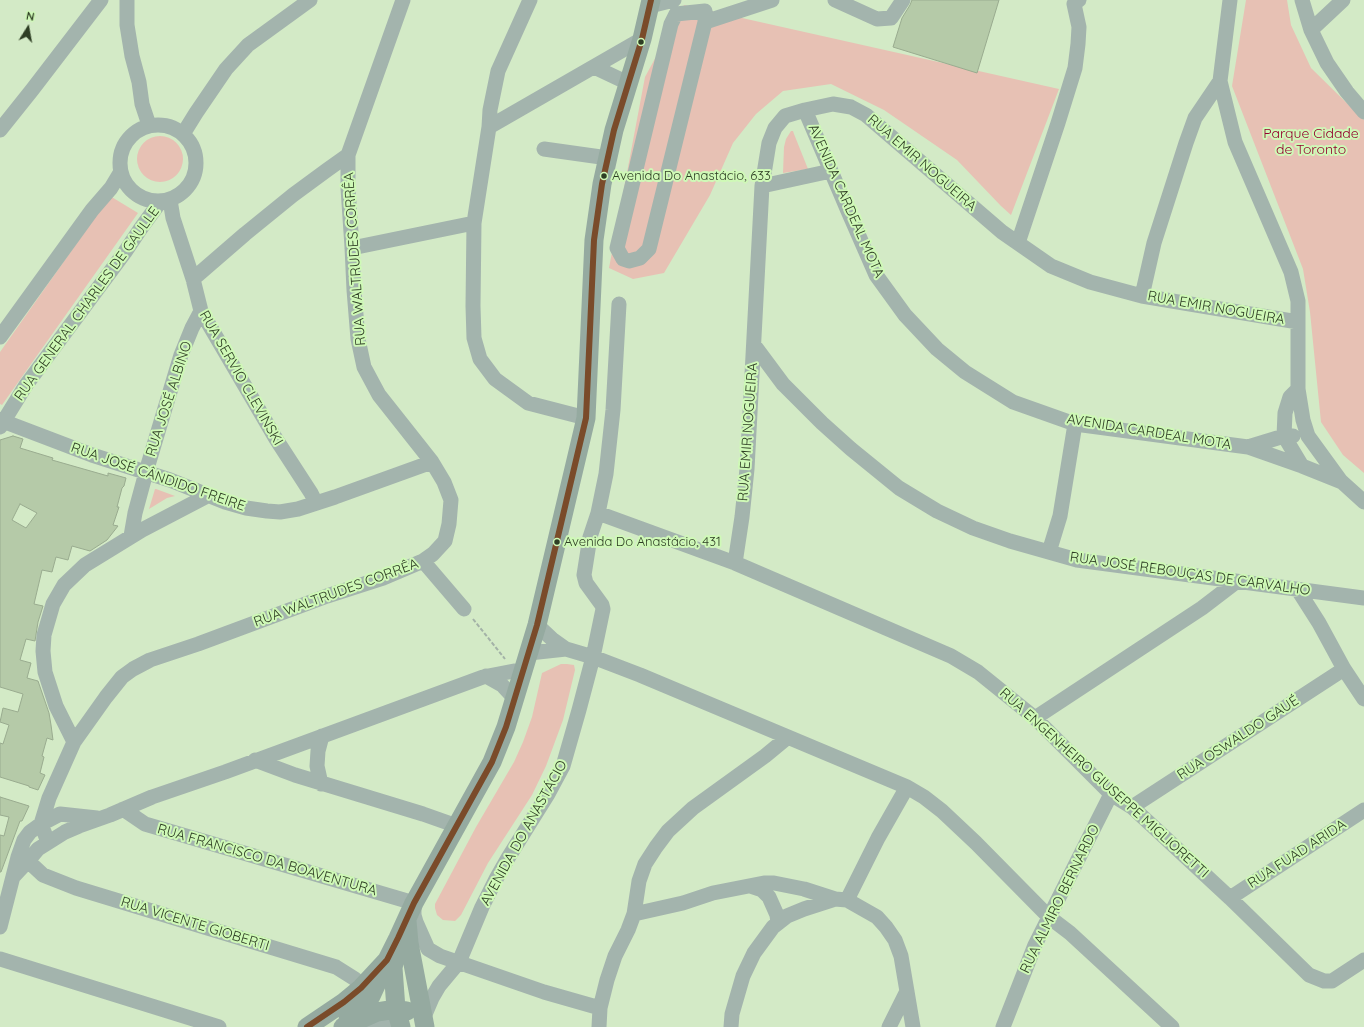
<!DOCTYPE html>
<meta charset="utf-8">
<style>
body{margin:0}
#map{position:relative;width:1364px;height:1027px;overflow:hidden;background:#d3eac6;font-family:Quicksand,sans-serif}
canvas{display:block}
.north{position:absolute;left:8px;top:8px;width:40px;height:40px;-webkit-text-stroke:3px #cff9b7;paint-order:stroke;rotate:11deg;font-size:11px;font-weight:700;line-height:16px;text-align:center;color:#2e3e24}
.north::after{content:'';display:block;margin:auto;width:14px;height:18px;background:#2e3e24;clip-path:polygon(50% 0,100% 100%,50% 72%,0 100%)}
</style>
<div id="map">
<canvas width="1364" height="1027"></canvas>
<div class="north">N</div>
</div>
<script>
const ctx = document.querySelector('canvas').getContext('2d');
ctx.lineJoin = 'round';
function fillPath(path, color) { ctx.fillStyle = color; ctx.fill(path, 'evenodd'); }
const shape = rows => new Path2D(rows.map(r => 'M' + r).join(''));
function strokePath(path, color, width, dash) { ctx.strokeStyle = color; ctx.lineWidth = width; ctx.lineCap = dash ? 'butt' : 'round'; ctx.setLineDash(dash || []); ctx.stroke(path); }
function drawText(font, color, halo, rows, align = 'center') {
  ctx.font = font + ' Quicksand,sans-serif'; ctx.lineWidth = 4; ctx.setLineDash([]); ctx.textBaseline = 'middle'; ctx.strokeStyle = halo; ctx.fillStyle = color; for (const [text, x, y, turn = 0] of rows) {
    ctx.save(); ctx.translate(x, y); ctx.rotate((+turn || 0) * Math.PI / 180); ctx.textAlign = isNaN(turn) ? turn : align; if (halo) ctx.strokeText(text, 0, 0); ctx.fillText(text, 0, 0); ctx.restore();
  }
}
const green = shape([
 [1246,0,1287,0,1291,25,1311,68,1364,120,1364,473,1343,455,1321,422,1310,312,1303,269,1232,86],
 [684,5,1059,89,1011,215,1001,206,957,160,884,110,831,84,783,91,756,114,733,143,710,195,664,273,633,279,609,268,645,77],
 [791,131,793,131,794,134,808,169,783,173,784,147,786,139],
 '137 159a23 23 0 1 1 46 0a23 23 0 1 1-46 0Z',
 [110,196,138,213,2,405,0,404,0,352],
 [155,489,156,489,175,496,167,498,149,509],
 [561,664,567,664,574,665,575,670,563,720,546,766,532,795,488,863,461,915,455,921,443,920,437,915,435,908,435,904,476,827,514,762,523,742,532,717,542,673]
]);
const building = shape([
 [912,0,999,0,977,73,893,47,902,18,910,5,912,0],
 [13,436,23,439,20,448,53,458,52,460,108,476,108,473,126,478,124,486,122,488,117,507,119,507,113,525,118,526,107,540,90,551,72,546,68,560,56,557,52,572,42,570,34,604,43,606,38,622,35,641,26,639,20,660,31,663,27,678,38,681,49,713,51,725,53,740,47,738,42,756,44,757,40,773,45,775,38,790,29,787,29,786,0,777,0,743,3,744,9,725,0,722,3,708,18,712,23,694,0,687,0,440,13,436],
 [20,504,37,513,26,528,12,520,20,504],
 [0,797,29,806,22,821,20,821,1,872,0,872,0,835,4,836,9,817,0,815,0,797]
]);
const path = shape([
 [473,619,505,659]
]);
const minor = shape([
 [127,0,127,25,132,56,139,82,142,104,149,125],
 [530,0,498,71,490,110,489,127,474,223,473,306,474,338,480,359,495,379,528,403,586,418],
 [835,0,877,19,891,18,903,0],
 [1230,0,1220,81,1235,142,1291,272,1298,301,1298,389,1303,420,1308,436,1340,480],
 [1302,0,1311,30,1327,63,1347,92,1364,112],
 [650,6,674,0],
 [705,11,705,22,649,249,640,258,629,261,623,259,617,248,671,24,676,14,705,11],
 [705,22,772,0],
 [1311,30,1343,0],
 [594,67,628,83],
 [805,110,848,211,876,275,905,315,937,349,965,372,1013,402,1075,424,1248,447,1302,466,1342,482,1364,502],
 '120 163a38 38 0 1 1 76 0a38 38 0 1 1-76 0Z',
 [489,127,642,39],
 [0,130,32,90,101,0],
 [183,134,196,113,226,69,248,45,310,0],
 [544,149,608,158],
 [762,186,831,171],
 [170,200,173,218,193,279,201,311,276,439,311,493,316,503],
 [1018,243,1058,123,1075,68,1078,44,1079,27,1074,4,1079,0],
 [352,248,474,223],
 [193,279,245,234,293,195,327,170,348,155,403,0],
 [1142,296,1154,243,1186,143,1195,118,1220,81],
 [0,337,92,210,111,188,120,173],
 [754,345,783,384,822,423,851,449,899,488,937,511,973,528,1010,541,1077,560,1364,598],
 [1298,389,1290,397,1285,413,1284,436,1302,466],
 [0,420,92,455,170,480,225,502,246,508,267,511,280,512,298,509,335,497,432,462],
 [0,427,26,385,125,252,141,228,160,202],
 [1248,447,1284,436,1293,436],
 [598,513,735,563,951,656,978,672,1035,718,1111,794,1132,807,1230,898,1309,975,1324,981,1332,981,1364,960],
 [131,536,135,513,148,465,181,355,192,328,201,311],
 [1049,552,1060,516,1075,424],
 [423,561,464,609],
 [735,563,742,517,747,469,762,186,769,143,775,128,785,116,805,110,833,104,851,107,866,115,1002,232,1051,266,1090,282,1142,296,1298,322],
 [1298,590,1319,623,1344,669,1364,699],
 [537,625,552,639,566,649,593,657,640,675,907,787,924,797,942,811,976,843,1049,917,1070,933,1172,1027],
 [529,653,566,649],
 [486,676,502,685,515,699],
 [1035,718,1202,608,1236,582],
 [74,742,56,706,45,672,43,651,44,635,53,604,64,585,85,565,142,530,207,496],
 [255,760,295,775,423,814,457,826],
 [321,784,317,766,318,751,322,736],
 [1132,807,1344,669],
 [123,809,145,824,414,903,414,915,416,922,428,949,440,956,544,992,600,1008],
 [48,842,41,824,49,798,74,742,106,697,122,677,133,669,150,660,198,644,327,596,383,578,423,561,433,554,445,541,449,524,451,500,444,482,432,462,379,395,364,367,358,339,354,290,352,247,348,188,348,155],
 [28,861,43,875,76,888,336,967,355,979,361,988],
 [14,876,28,861,38,849,65,832,79,826,110,815,152,797,225,772,483,677,514,671,523,673],
 [750,886,762,890,769,897,777,915,778,923],
 [1230,898,1364,810],
 [847,900,878,838,907,787],
 [634,914,683,903,713,893,764,883,774,883,804,889,835,899,847,900,877,917,886,927,895,940,901,956,913,1027],
 [0,927,18,857,24,840,30,832,41,824,60,814,97,818],
 [0,959,219,1027],
 [423,1019,432,998,439,986,459,962,482,907,496,879,508,858,548,794,563,766,579,710,593,657,603,609,602,605,586,583,584,575,590,537,598,513,606,474,613,410,619,304],
 [368,1027,380,1021,399,1021],
 [599,1027,600,1008,607,980,615,956,628,930,634,914,639,881,645,864,656,847,668,831,693,808,765,756,788,737],
 [731,1027,732,1014,743,976,754,953,773,927,787,916,804,909,835,899],
 [889,1027,907,991],
 [1003,1027,1035,945,1111,794]
]);
const major = shape([
 [407,921,409,943,425,1027],
 [397,948,393,968,396,1009,401,1027],
 [348,1020,371,996,382,972],
 [307,1027,344,1002,361,988,387,960,398,938,414,903,492,762,506,727,537,625,586,418,594,240,602,184,614,130,642,39,651,0],
 [343,1027,377,1012,396,1009,407,1011]
]);
const bus1 = shape([
 [307,1027,344,1002,361,988,387,960,398,938,414,903,492,762,506,727,537,625,586,418,594,240,602,184,614,130,642,39,651,0]
]);
const markers = [
 [641,42,3.5,"#2e3e24"],
 [604,176,3.5,"#2e3e24"],
 [557,542,3.5,"#2e3e24"]
];
const busNames = [
 ["Avenida Do Anastácio, 633",612,176],
 ["Avenida Do Anastácio, 431",564,542]
];
const parkNames = [
 ["Parque Cidade",1311,134],
 ["de Toronto",1311,150]
];
const streetNames = [
 ["RUA EMIR NOGUEIRA",922,163,41],
 ["AVENIDA CARDEAL MOTA",846,201,66],
 ["RUA WALTRUDES CORRÊA",355,259,-94],
 ["RUA GENERAL CHARLES DE GAULLE",87,304,-54],
 ["RUA EMIR NOGUEIRA",1216,308,10],
 ["RUA SERVIO CLEVINSKI",241,378,60],
 ["RUA JOSÉ ALBINO",169,399,-72],
 ["RUA EMIR NOGUEIRA",748,432,-86],
 ["AVENIDA CARDEAL MOTA",1149,432,9],
 ["RUA JOSÉ CÂNDIDO FREIRE",158,477,19],
 ["RUA JOSÉ REBOUÇAS DE CARVALHO",1190,574,8],
 ["RUA WALTRUDES CORRÊA",336,593,-20],
 ["RUA OSWALDO GAUÉ",1238,738,-33],
 ["RUA ENGENHEIRO GIUSEPPE MIGLIORETTI",1104,783,42],
 ["AVENIDA DO ANASTÁCIO",524,833,-61],
 ["RUA FUAD ARIDA",1297,854,-33],
 ["RUA FRANCISCO DA BOAVENTURA",267,860,16],
 ["RUA ALMIRO BERNARDO",1060,899,-64],
 ["RUA VICENTE GIOBERTI",195,924,17]
];
fillPath(green, '#e7c1b4');
fillPath(building, '#b5caa8');
strokePath(building, '#99ab8f', 1);
strokePath(path, '#a3b2a7', 2, [4, 2]);
strokePath(minor, '#a3b4ad', 15);
strokePath(major, '#95aaa0', 19);
strokePath(bus1, '#7a4b2a', 6);
for (const [x, y, r, color] of markers) { const dot = new Path2D(); dot.arc(x, y, r, 0, 2 * Math.PI); ctx.fillStyle = color; ctx.fill(dot); strokePath(dot, '#cff9b7', 1.5); }
drawText('13px', '#2e3e24', '#cff9b7', busNames, 'left');
drawText('14px', '#93002f', '#cff9b7', parkNames);
drawText('14px', '#2e3e24', '#cff9b7', streetNames);
</script>
